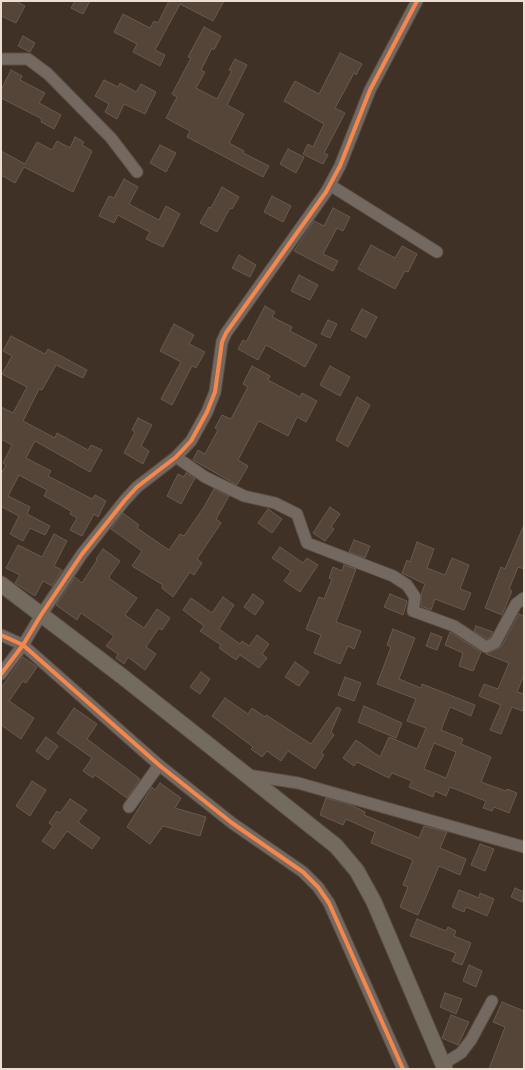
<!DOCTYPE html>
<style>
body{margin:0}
#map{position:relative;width:525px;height:1070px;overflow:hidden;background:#403126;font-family:"Roboto Condensed",sans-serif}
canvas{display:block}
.frame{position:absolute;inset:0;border:2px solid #eeddd1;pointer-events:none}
</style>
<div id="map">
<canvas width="525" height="1070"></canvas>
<div class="frame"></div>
</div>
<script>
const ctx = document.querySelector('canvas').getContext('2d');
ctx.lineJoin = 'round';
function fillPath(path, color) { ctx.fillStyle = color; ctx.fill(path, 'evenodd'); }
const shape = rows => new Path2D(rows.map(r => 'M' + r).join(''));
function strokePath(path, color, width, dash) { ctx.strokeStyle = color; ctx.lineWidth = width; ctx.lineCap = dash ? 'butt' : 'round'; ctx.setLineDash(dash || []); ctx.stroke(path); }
const building = shape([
 [3,1,16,1,25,6,16,23,1,16,1,5,3,1],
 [75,1,90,1,83,14,71,8,75,1],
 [169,1,224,1,213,21,180,4,155,50,165,55,160,66,133,52,137,44,114,32,123,14,150,28,154,21,158,23,169,1],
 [204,27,221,36,214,50,212,48,201,70,205,72,196,88,217,99,232,71,229,70,235,59,247,65,227,105,244,114,229,143,244,151,243,153,269,166,263,177,187,137,190,131,166,118,177,97,172,94,191,58,188,57,204,27],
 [23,36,35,43,30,52,18,46,23,36],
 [340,53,362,64,356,75,354,73,335,108,345,113,324,153,328,155,323,164,303,154,308,144,313,147,324,124,284,101,295,81,319,94,340,53],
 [11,70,22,76,20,80,45,93,39,103,61,115,54,129,41,122,42,119,1,98,1,90,11,70],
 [104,80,118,87,120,83,136,92,141,84,156,92,145,114,124,104,117,119,105,112,109,104,95,96,104,80],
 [75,137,84,142,82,145,92,151,73,192,24,167,15,183,1,175,1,151,25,164,37,142,52,150,57,141,70,148,75,137],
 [160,145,176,153,166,172,150,163,160,145],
 [288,149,304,157,296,173,280,164,288,149],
 [124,179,138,187,129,204,159,220,166,206,180,214,163,247,146,239,150,232,118,215,114,223,99,216,109,196,114,198,124,179],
 [222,187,239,197,232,209,230,208,217,232,200,223,209,207,211,208,222,187],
 [272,196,291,206,283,222,264,212,272,196],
 [333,208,350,217,343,231,337,228,323,254,338,261,333,271,294,251,314,221,324,226,333,208],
 [371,245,395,258,402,246,417,254,408,272,405,271,395,289,358,269,371,245],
 [239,255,256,265,250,277,232,268,239,255],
 [299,275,318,285,310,300,291,291,299,275],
 [265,306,275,312,272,317,292,327,290,331,317,345,305,367,266,345,258,360,238,349,243,340,246,342,265,306],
 [362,309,377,317,366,338,351,330,362,309],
 [328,320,337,324,330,338,321,334,328,320],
 [174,324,194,335,189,344,205,352,196,368,192,366,172,405,161,399,181,362,160,351,174,324],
 [11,336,45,354,48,349,87,370,83,378,56,365,42,390,39,389,23,421,55,438,57,433,88,450,91,445,102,450,90,472,35,441,26,458,51,471,48,476,92,499,95,495,106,501,98,517,94,514,82,536,70,530,77,518,70,514,71,511,44,496,47,490,19,475,8,496,30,507,27,514,50,526,45,535,30,528,23,541,10,534,19,516,2,507,1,509,1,474,6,465,3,463,12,445,1,439,1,407,13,413,27,387,2,374,12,356,3,351,11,336],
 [252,366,270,376,268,380,300,397,302,393,317,401,306,422,297,417,288,436,259,421,258,422,238,460,248,466,237,485,193,460,198,450,205,454,218,430,215,428,222,415,231,419,248,387,243,384,252,366],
 [330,366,350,377,340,396,320,385,330,366],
 [357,397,370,405,348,447,336,440,357,397],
 [138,418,152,425,141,446,149,451,143,464,124,453,135,432,132,430,138,418],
 [186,473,195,478,181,504,167,496,178,474,184,477,186,473],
 [214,489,229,496,216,519,221,523,197,559,202,563,194,575,190,572,173,597,162,588,163,585,132,566,142,551,111,529,123,513,139,525,137,528,169,550,180,534,184,536,204,507,214,489],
 [330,507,340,514,331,527,334,529,325,541,313,533,330,507],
 [268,509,282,519,272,533,258,523,268,509],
 [524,525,524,569,518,567,509,589,512,591,502,615,485,608,501,567,505,569,524,525],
 [54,534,67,541,54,566,62,570,52,586,43,581,35,596,15,583,20,575,6,568,18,545,42,557,54,534],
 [354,540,370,546,365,558,349,552,354,540],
 [417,542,434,549,427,568,445,575,452,558,469,565,460,589,471,593,464,610,435,599,431,610,421,606,421,594,425,584,402,573,407,560,410,562,417,542],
 [280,547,303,563,307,558,318,565,300,592,284,581,291,571,272,558,280,547],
 [103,549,120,561,109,577,110,579,137,598,125,615,144,628,157,609,170,618,162,630,159,628,146,647,156,654,145,670,128,657,124,664,116,658,118,654,106,646,114,636,81,613,77,620,56,605,75,577,82,583,97,560,96,559,103,549],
 [344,565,356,569,336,622,361,631,354,649,348,646,340,664,314,653,321,635,306,629,319,597,324,599,332,579,329,578,333,567,342,571,344,565],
 [253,594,264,602,255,615,244,607,253,594],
 [390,594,407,601,403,615,384,607,390,594],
 [223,597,234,605,219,629,240,644,242,641,249,646,257,635,269,644,262,654,267,658,259,668,240,655,236,660,219,648,221,645,200,631,204,626,183,610,191,598,212,613,223,597],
 [519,614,524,616,524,675,517,692,524,694,524,705,522,711,512,707,501,734,490,730,501,705,479,696,484,684,498,689,509,663,486,654,501,647,519,614],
 [476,626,493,632,490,638,487,639,474,631,476,626],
 [393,629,415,638,399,679,421,688,422,684,475,705,471,716,450,707,441,730,463,739,461,744,491,757,481,782,506,791,507,789,517,793,509,813,494,807,492,811,483,808,486,801,450,787,446,796,435,791,433,797,409,787,412,781,392,773,389,778,357,762,354,766,343,758,356,740,380,757,389,737,417,749,426,728,407,721,416,699,377,684,391,647,387,645,393,629],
 [434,743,456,752,446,778,424,769,434,743],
 [450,632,481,652,473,671,459,666,463,653,445,645,450,632],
 [431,633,442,637,437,650,426,646,431,633],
 [23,657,37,667,26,683,23,681,9,701,34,718,21,739,1,725,1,688,23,657],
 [295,662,309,672,299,686,285,677,295,662],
 [201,672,210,679,200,694,190,687,201,672],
 [345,677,361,683,354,701,338,695,345,677],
 [225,698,248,714,252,708,265,717,266,715,311,744,337,707,341,709,331,732,334,735,321,753,324,755,315,769,288,751,281,761,267,751,262,757,251,749,253,747,212,716,225,698],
 [364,706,402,723,396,738,358,722,364,706],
 [74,708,97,724,87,739,140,779,127,798,95,775,93,778,83,771,92,758,57,733,74,708],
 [46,737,58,746,48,760,36,751,46,737],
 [32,781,46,790,30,816,16,806,32,781],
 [160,783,181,798,175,808,206,817,200,836,163,826,150,844,127,827,152,787,155,790,160,783],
 [326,798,351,805,365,812,364,815,419,838,424,826,447,832,440,848,466,859,460,875,439,866,418,915,400,907,408,887,403,885,413,860,371,843,375,832,346,819,343,825,320,815,326,798],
 [70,799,87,810,78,822,100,838,92,849,67,831,54,849,42,841,53,826,49,823,57,811,60,813,70,799],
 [480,844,494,849,485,871,471,865,480,844],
 [515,888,524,892,522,902,511,897,515,888],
 [459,890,479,898,480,893,494,899,487,916,466,907,464,912,452,907,459,890],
 [417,919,446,931,448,927,456,931,454,936,471,943,462,965,452,961,456,953,410,936,417,919],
 [469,965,482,971,476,987,463,981,469,965],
 [445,993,462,999,456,1014,440,1007,445,993],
 [502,1002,524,1011,524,1069,489,1069,505,1027,493,1022,502,1002],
 [451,1015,469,1022,458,1045,442,1038,451,1015]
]);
const street = shape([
 [1,59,28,59,48,74,111,138,137,172],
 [330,185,437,252],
 [176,457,205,477,244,496,275,503,297,514,307,543,393,576,407,585,415,597,413,611,454,626,486,647,495,643,516,604,524,598],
 [1,635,23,645,41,615,82,554,125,500,137,487,176,457,191,441,207,412,215,392,222,342,226,333,326,192,340,166,370,90,417,1],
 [1,674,23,645,159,765,232,823,303,872,318,887,329,903,403,1069],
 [247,775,298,783,524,847],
 [129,807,159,765],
 [443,1064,461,1053,471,1040,492,1001]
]);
const secondary = shape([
 [1,584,123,677,336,846,357,871,374,902,445,1069]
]);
const cycleway = shape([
 [1,635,23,645,41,615,82,554,125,500,137,487,176,457,191,441,207,412,215,392,222,342,226,333,326,192,340,166,370,90,417,1],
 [1,674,23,645,159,765,232,823,303,872,318,887,329,903,403,1069]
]);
fillPath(building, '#544538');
strokePath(building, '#665a50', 1);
strokePath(street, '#5d5046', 13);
strokePath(secondary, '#5d5046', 17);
strokePath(street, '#746961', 11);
strokePath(secondary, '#746b5f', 15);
strokePath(cycleway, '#f5874c', 4);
</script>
